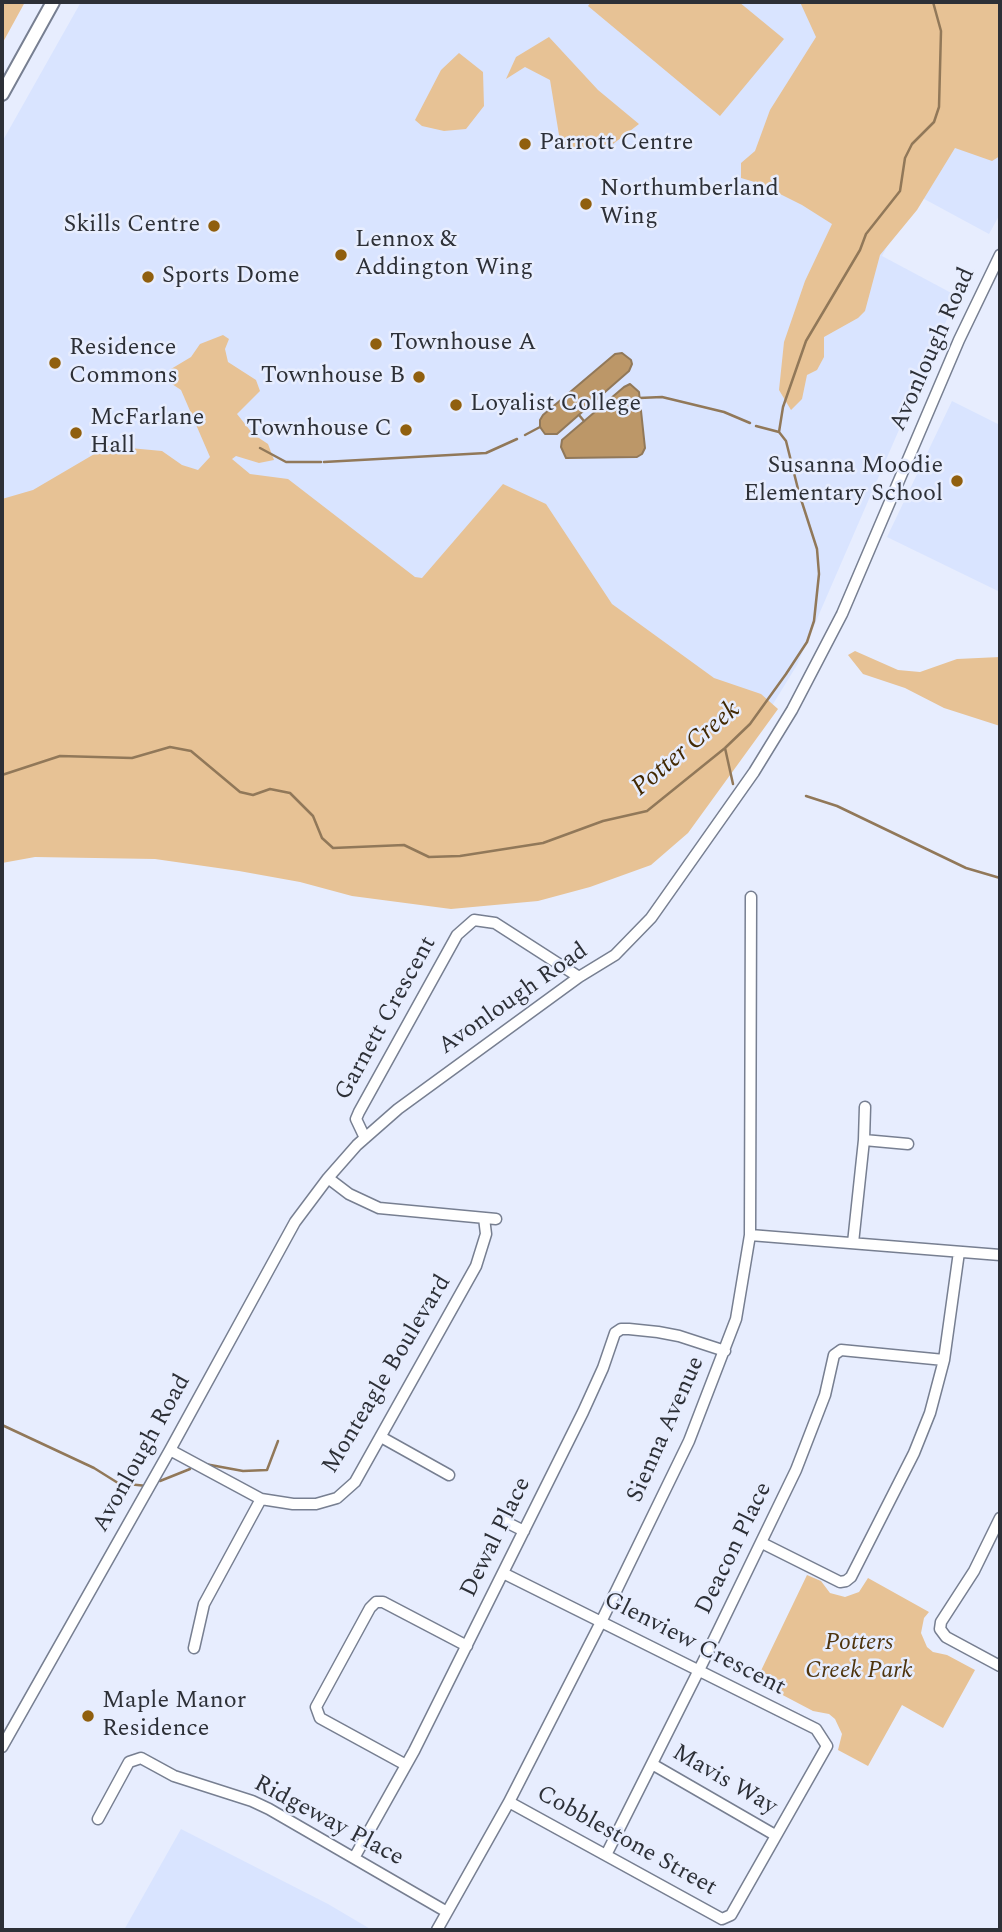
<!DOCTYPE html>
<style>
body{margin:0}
#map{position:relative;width:1002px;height:1932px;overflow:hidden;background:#e7edfe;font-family:Spectral,serif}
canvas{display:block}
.frame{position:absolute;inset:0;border:4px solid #2d3037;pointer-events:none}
</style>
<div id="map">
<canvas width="1002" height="1932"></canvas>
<div class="frame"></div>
</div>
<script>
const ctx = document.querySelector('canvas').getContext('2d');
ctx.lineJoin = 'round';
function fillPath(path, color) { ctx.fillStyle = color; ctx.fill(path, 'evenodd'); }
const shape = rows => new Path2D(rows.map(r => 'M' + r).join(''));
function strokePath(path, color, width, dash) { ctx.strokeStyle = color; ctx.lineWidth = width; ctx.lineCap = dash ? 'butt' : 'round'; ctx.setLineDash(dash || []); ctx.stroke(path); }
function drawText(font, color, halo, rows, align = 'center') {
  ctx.font = font + ' Spectral,serif'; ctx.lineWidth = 5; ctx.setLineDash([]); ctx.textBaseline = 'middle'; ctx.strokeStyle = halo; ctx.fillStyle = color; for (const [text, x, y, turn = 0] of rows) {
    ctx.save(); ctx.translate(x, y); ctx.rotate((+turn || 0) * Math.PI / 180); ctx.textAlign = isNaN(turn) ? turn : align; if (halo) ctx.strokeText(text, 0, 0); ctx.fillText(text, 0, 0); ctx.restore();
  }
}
const built = shape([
 [81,2,1000,2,1000,214,989,234,915,194,882,256,957,296,797,665,765,717,2,513,2,142],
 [952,401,1000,425,1000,592,887,537],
 [181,1829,328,1904,372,1930,124,1930]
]);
const green = shape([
 [2,2,25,2,2,44],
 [591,2,739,2,784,39,720,116,588,6],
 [800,2,996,2,1000,5,1000,156,992,161,955,148,917,210,880,255,865,311,858,318,824,337,824,357,817,370,807,375,802,399,791,410,779,390,784,342,805,281,832,224,802,205,758,183,741,178,741,163,755,151,770,110,816,37],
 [549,37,598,90,639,124,613,144,568,150,559,135,550,80,525,67,506,79,516,57],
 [459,53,483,72,484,106,466,129,444,131,422,126,415,120,441,70],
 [223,335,229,339,225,349,228,362,256,380,260,391,237,414,253,434,268,444,274,460,259,463,236,456,232,459,250,474,288,479,415,577,422,578,503,484,546,504,612,604,714,678,761,694,778,709,688,833,651,865,590,887,538,901,451,909,352,896,300,882,239,871,155,859,35,857,2,863,2,499,33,490,108,446,162,451,182,465,198,470,210,457,181,390,172,384,171,369,191,357,200,344],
 [855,651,898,670,920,672,957,659,1000,657,1000,726,944,708,905,688,863,674,848,655],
 [807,1575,821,1581,830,1593,845,1597,859,1592,868,1578,929,1612,924,1618,921,1633,927,1647,933,1652,947,1655,975,1670,943,1728,902,1705,868,1766,838,1750,842,1734,835,1719,829,1714,813,1711,756,1681]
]);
const water = shape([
 [622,353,631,360,632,364,629,371,557,434,545,434,540,427,540,420,543,415,615,354,622,353],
 [630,384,639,392,645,448,642,454,637,457,566,458,561,447,562,440,624,387,630,384]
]);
const stream = shape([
 [639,398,662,397,724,412,750,423],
 [579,415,584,421],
 [756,426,779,432],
 [525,435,540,427],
 [260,448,286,462,321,462],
 [324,462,486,453,517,439],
 [725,748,733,784],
 [2,775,60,756,132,758,170,747,191,751,240,792,253,795,270,789,290,793,313,816,322,838,333,848,404,845,429,857,460,856,543,843,603,821,647,811,725,748,750,724,786,674,807,642,814,621,819,574,817,549,799,493,786,441,779,432,783,407,806,341,860,250,866,234,900,191,905,158,912,144,934,122,939,107,941,31,933,2],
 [806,796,837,806,966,868,1000,878],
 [2,1425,94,1468,118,1483,147,1486],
 [205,1464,243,1471,267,1470,278,1441],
 [160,1481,190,1469]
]);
const minor = shape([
 [365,1138,356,1119,359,1112,457,935,474,920,495,923,579,977],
 [864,1140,908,1144],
 [328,1178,349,1194,379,1208,496,1219],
 [750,1235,1000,1255],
 [853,1243,864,1140,865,1107],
 [381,1437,449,1475],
 [170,1450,261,1499,293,1504,316,1504,337,1498,355,1482,476,1266,486,1234,484,1218],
 [1000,1518,974,1571,941,1622,940,1629,946,1637,1000,1666],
 [502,1520,524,1531],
 [762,1543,840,1582,846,1581,851,1577,914,1453,930,1413,944,1360,959,1252],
 [503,1573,816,1729,827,1746,731,1915,722,1919,509,1802],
 [194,1648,204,1604,261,1499],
 [2,1747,170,1450,295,1222,328,1178,357,1145,398,1109,579,977,615,955,651,918,754,772,792,710,842,614,959,340,1000,255],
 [652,1764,775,1835],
 [406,1765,320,1718,316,1707,370,1608,376,1602,383,1602,467,1646],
 [98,1819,129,1762,141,1758,174,1776,252,1801,269,1809,447,1912],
 [606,1855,703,1662,796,1470,825,1395,834,1355,841,1350,944,1360],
 [354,1858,414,1751,583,1412,603,1368,615,1333,621,1329,629,1329,658,1332,679,1336,725,1351],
 [437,1930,509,1802,601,1622,689,1441,736,1319,750,1235,751,897]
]);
const major = shape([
 [2,94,53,2]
]);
const markers = [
 [525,144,7,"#905f0e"],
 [586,204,7,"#905f0e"],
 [214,226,7,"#905f0e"],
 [341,255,7,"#905f0e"],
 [148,277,7,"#905f0e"],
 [376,344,7,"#905f0e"],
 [55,363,7,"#905f0e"],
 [419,377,7,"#905f0e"],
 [456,405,7,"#905f0e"],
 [406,430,7,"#905f0e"],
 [76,433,7,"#905f0e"],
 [957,481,7,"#905f0e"],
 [88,1716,7,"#905f0e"]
];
const poiNames = [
 ["Parrott Centre",539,144],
 ["Northumberland",600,190],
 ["Wing",600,218],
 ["Skills Centre",200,226,"right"],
 ["Lennox &",355,241],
 ["Addington Wing",355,269],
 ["Sports Dome",162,277],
 ["Townhouse A",390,344],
 ["Residence",69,349],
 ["Commons",69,377],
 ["Townhouse B",405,377,"right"],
 ["Loyalist College",470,405],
 ["McFarlane",90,419],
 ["Hall",90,447],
 ["Townhouse C",392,430,"right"],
 ["Susanna Moodie",943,467,"right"],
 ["Elementary School",943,495,"right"],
 ["Maple Manor",102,1702],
 ["Residence",102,1730]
];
const streetNames = [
 ["Avonlough Road",934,350,-66],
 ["Avonlough Road",514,1000,-35],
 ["Garnett Crescent",387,1019,-61],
 ["Monteagle Boulevard",388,1375,-59],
 ["Sienna Avenue",667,1430,-66],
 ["Avonlough Road",143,1454,-61],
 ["Dewal Place",497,1538,-64],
 ["Deacon Place",735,1549,-64],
 ["Glenview Crescent",694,1645,27],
 ["Mavis Way",724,1781,30],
 ["Ridgeway Place",328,1822,28],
 ["Cobblestone Street",626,1842,29]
];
const parkNames = [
 ["Potters",859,1644],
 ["Creek Park",859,1672]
];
const waterNames = [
 ["Potter Creek",687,750,-40]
];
fillPath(built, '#d9e4ff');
fillPath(green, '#e7c295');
fillPath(water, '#bc9768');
strokePath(water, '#917859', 2);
strokePath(stream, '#917859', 2.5);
strokePath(minor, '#777f91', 13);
strokePath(major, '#777f91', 16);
strokePath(minor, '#fff', 10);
strokePath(major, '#fff', 12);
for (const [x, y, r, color] of markers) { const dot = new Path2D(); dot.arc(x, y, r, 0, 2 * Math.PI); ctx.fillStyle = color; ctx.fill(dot); strokePath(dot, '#e7edfe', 2.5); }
drawText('24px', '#2d3037', '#e7edfe', poiNames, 'left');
drawText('24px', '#2d3037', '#e7edfe', streetNames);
drawText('italic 24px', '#4e340e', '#e7edfe', parkNames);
drawText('italic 26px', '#432902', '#e7edfe', waterNames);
</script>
